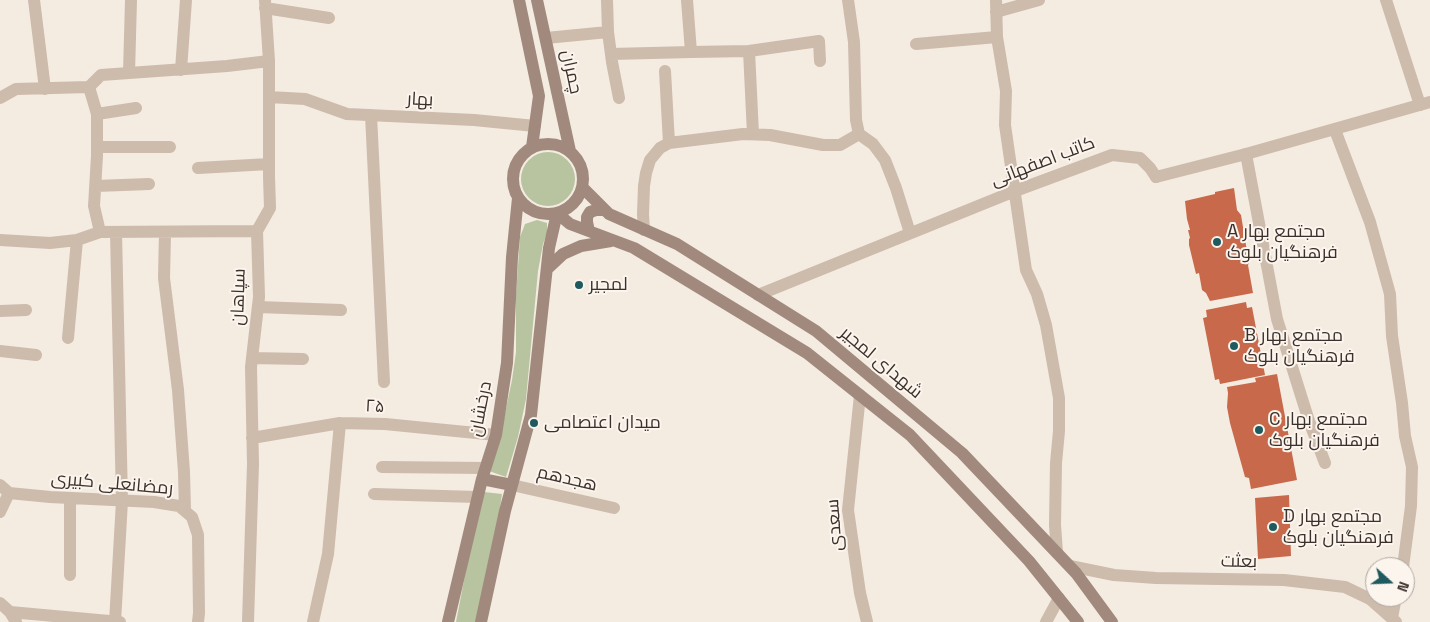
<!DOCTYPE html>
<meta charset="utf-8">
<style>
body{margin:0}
#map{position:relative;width:1430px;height:622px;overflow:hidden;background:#f4ebe1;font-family:"Space Grotesk",sans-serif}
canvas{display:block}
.north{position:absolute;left:1365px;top:557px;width:50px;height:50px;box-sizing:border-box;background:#fbf5ee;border:1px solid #aea6a0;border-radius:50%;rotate:110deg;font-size:14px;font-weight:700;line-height:20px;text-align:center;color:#3b302b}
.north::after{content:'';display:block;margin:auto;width:18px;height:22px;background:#1f5a5e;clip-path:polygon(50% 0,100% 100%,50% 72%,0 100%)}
</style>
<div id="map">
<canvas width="1430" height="622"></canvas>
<div class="north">N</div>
</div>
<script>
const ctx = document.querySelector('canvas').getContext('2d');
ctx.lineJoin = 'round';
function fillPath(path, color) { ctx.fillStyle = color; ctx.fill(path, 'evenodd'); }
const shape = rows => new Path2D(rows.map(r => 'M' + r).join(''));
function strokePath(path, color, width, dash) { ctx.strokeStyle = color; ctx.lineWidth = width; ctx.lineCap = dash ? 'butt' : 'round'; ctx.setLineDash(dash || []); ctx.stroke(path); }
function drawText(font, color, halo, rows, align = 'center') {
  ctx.font = font + ' "Space Grotesk",Cairo,sans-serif'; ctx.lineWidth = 4; ctx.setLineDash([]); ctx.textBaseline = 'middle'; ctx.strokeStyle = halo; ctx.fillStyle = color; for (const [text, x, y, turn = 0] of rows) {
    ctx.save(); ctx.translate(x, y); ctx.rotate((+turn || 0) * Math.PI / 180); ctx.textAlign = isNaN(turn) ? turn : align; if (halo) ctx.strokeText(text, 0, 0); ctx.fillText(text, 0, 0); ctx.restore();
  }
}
const green = shape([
 '521 179a27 27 0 1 1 54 0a27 27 0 1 1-54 0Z',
 [537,220,547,223,547,233,543,244,538,271,526,399,518,437,506,477,489,471,504,418,512,380,516,352,516,295,520,237,525,224],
 [484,492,502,494,499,515,476,622,456,622,471,544]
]);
const building = shape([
 [1234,188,1237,210,1241,215,1249,263,1248,265,1253,293,1210,301,1206,293,1202,290,1199,273,1196,274,1189,245,1189,239,1190,238,1188,230,1190,230,1187,219,1185,201,1215,194,1215,192],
 [1246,302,1247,308,1252,307,1265,375,1220,384,1219,379,1215,380,1203,318,1207,317,1206,310],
 [1277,374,1297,480,1251,489,1249,478,1245,477,1230,423,1227,407,1228,393,1227,387,1256,382,1255,378],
 [1289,495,1291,556,1258,559,1255,498]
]);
const minor = shape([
 [34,0,45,89],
 [607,0,608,32,612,62,619,98],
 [687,0,691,52,749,51,819,41,820,61],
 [996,0,997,37,1006,91,1005,125,1026,270,1037,294,1046,325,1059,398,1059,431,1056,463,1055,525,1057,553],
 [1386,0,1420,105],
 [265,8,329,18],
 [996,12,1039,0],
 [546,38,608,32],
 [916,44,997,37],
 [749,51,753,134],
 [611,54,691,52],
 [181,70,186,0],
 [665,71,669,143],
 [129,73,131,0],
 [89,87,101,75,227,66,269,61],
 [89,87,97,114,97,156,94,206,100,232],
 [269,97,305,99,347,114,474,120,535,126],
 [0,98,16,89,89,87],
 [97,114,136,108],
 [371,115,384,382],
 [1335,130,1370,222,1390,294,1392,336,1402,403,1405,436,1412,467,1411,506,1403,567],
 [859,134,873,144,885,160,896,188,910,233],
 [97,147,170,147],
 [1246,154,1277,319,1309,421,1325,463],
 [198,168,269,164],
 [96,186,149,184],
 [644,230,643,214,644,186,646,173,650,160,660,148,669,143,743,134,770,135,823,145,840,145,859,134,856,120,854,42,848,0],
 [165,233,164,278,178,390,184,472,185,511],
 [0,240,50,243,77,240,100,232,257,231],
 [758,295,1015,191,1112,155,1140,158,1150,168,1156,177],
 [258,307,341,310],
 [0,311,26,310],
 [68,338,77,240],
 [0,351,36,355],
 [252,358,303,359],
 [860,395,848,510,860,593,867,622],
 [252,438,340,423,385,424,496,435],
 [382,467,485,468],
 [0,485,9,493,0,512],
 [512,485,614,508],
 [9,493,50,497,154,502,179,506,192,517,198,535,199,613,198,622],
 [374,494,477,497],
 [1070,566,1114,575,1156,578,1284,580,1345,587,1370,599,1396,622],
 [70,575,70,498],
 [0,603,10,612,16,622],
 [10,612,120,622],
 [1392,618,1396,597],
 [115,622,122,501,116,232],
 [248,622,253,464,251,367,259,297,257,231,270,208,269,177,269,61,265,0],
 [313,622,328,554,340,423],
 [1046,622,1059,598]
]);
const tertiary = shape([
 [1156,177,1246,154,1430,102]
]);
const secondary = shape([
 [519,0,539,96,532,147],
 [537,0,570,151],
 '513 179a35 35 0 1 1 70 0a35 35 0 1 1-70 0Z',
 [582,187,609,214,677,244,816,331,962,453,1076,573,1112,622],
 [557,213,570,224,634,248,807,353,910,435,1029,561,1078,622],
 [589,231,587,222,587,217,590,212,596,210,605,210],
 [547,269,563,254,581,246,611,241],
 [482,479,512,485],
 [448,622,482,479,496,435,507,363,512,257,518,198],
 [481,622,505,511,531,415,549,248,557,213]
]);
const markers = [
 [1217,242,5,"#1f5a5e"],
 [579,285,5,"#1f5a5e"],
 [1234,346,5,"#1f5a5e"],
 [534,423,5,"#1f5a5e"],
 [1259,430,5,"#1f5a5e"],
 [1273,527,5,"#1f5a5e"]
];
const streetNames = [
 ["چمران",571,72,78],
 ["بهار",420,100,3],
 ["کاتب اصفهانی",1043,162,-21],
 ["سپاهان",239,297,-88],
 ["شهدای لمجیر",881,363,40],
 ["۲۵",375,407,3],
 ["درخشان",481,409,-79],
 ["هجدهم",567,479,13],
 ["رمضانعلی کبیری",112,484,5],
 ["سعدی",835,525,-94],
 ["بعثت",1239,562,1]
];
const poiNames = [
 ["A مجتمع بهار",1227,232],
 ["فرهنگیان بلوک",1227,253],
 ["لمجیر",589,285],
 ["B مجتمع بهار",1244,336],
 ["فرهنگیان بلوک",1244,357],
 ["C مجتمع بهار",1269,420],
 ["فرهنگیان بلوک",1269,441],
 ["میدان اعتصامی",544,423],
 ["D مجتمع بهار",1283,517],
 ["فرهنگیان بلوک",1283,538]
];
fillPath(green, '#b8c4a0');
fillPath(building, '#c8694b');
strokePath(minor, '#cdbbac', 12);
strokePath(tertiary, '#cdbbac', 12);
strokePath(secondary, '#a18a7d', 12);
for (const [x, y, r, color] of markers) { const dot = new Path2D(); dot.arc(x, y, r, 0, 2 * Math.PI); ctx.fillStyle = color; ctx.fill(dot); strokePath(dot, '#fbf5ee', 2); }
drawText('18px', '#3b302b', '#fbf5ee', streetNames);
drawText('18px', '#3b302b', '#fbf5ee', poiNames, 'left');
</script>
